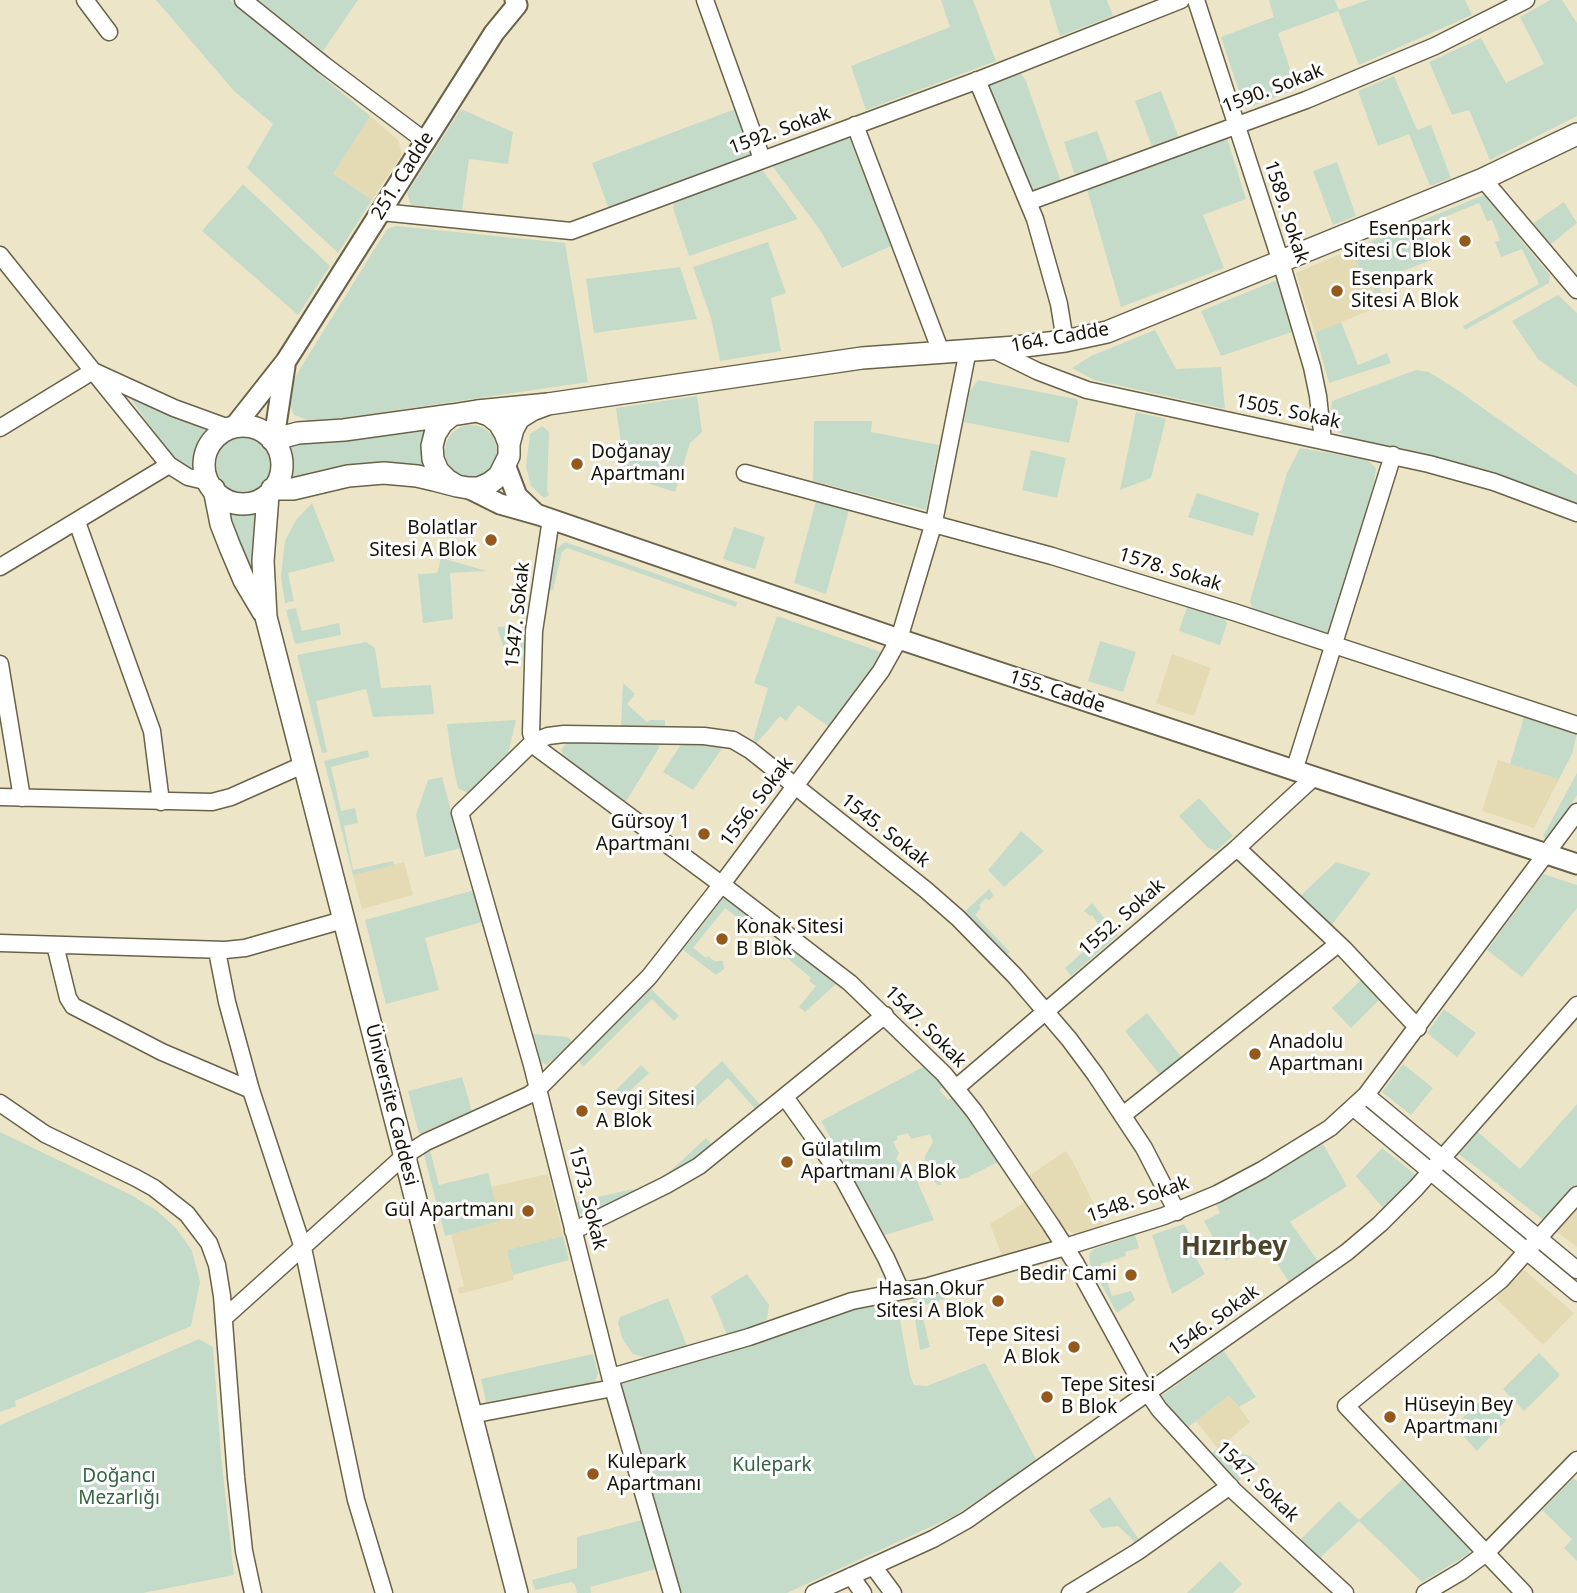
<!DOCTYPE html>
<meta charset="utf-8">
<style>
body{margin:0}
canvas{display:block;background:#ede5c7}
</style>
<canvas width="1577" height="1593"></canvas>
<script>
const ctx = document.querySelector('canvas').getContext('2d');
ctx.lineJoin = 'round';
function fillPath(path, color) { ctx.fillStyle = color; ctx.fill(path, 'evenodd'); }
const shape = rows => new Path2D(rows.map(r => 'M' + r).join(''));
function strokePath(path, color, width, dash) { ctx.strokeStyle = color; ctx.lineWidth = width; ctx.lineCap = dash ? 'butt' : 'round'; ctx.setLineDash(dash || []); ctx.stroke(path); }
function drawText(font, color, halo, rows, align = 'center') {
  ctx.font = font + ' "Noto Sans",sans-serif'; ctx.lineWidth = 6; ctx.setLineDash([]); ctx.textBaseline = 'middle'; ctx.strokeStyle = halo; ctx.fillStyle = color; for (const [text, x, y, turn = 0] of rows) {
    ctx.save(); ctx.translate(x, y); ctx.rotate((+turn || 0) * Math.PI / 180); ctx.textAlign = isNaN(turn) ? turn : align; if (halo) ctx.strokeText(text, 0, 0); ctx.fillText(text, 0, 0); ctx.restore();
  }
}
const built = shape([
 [370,116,398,140,402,154,372,200,332,174],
 [1352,249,1361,273,1367,271,1375,292,1370,295,1375,308,1315,333,1296,273],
 [1172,654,1211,668,1194,716,1156,703],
 [1498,760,1559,779,1534,828,1482,811],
 [404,862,413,895,362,909,353,875],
 [1066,1151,1072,1160,1105,1226,1075,1234,1065,1229,1029,1176],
 [548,1174,563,1236,507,1250,514,1280,459,1294,458,1288,464,1286,451,1234,500,1221,491,1187],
 [1025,1202,1047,1237,1045,1244,1002,1256,990,1224],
 [1577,1206,1577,1247,1556,1231],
 [1524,1270,1574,1313,1543,1345,1496,1298],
 [1229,1394,1250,1422,1218,1449,1196,1421]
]);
const green = shape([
 [156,0,230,0,370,116,333,174,372,200,338,253,247,168,273,124,234,91],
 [258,0,358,0,323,51],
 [941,0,973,0,996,61,866,110,851,66,950,27],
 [1049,0,1107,0,1113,16,1060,36],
 [1269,0,1335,0,1339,10,1368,0,1465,0,1472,15,1359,65,1338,11,1278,33,1297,89,1245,109,1221,37,1274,17],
 [1550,0,1562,0,1577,23,1577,116,1490,160,1469,110,1452,115,1429,62,1481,38,1506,83,1544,64,1520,17],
 [1020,72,1026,81,1060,179,1060,183,1037,192,1030,187,989,89,989,84],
 [1394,76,1417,130,1431,125,1451,178,1430,186,1409,134,1378,146,1358,91],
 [1161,91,1179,138,1152,147,1135,101],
 [461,109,513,132,508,164,469,159,462,210,411,205,407,193],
 [735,109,752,155,609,209,592,163],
 [1097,131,1109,163,1078,174,1074,173,1064,142],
 [844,137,850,139,891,246,842,268,820,230,773,167,774,162],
 [1227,138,1246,199,1203,215,1224,268,1121,307,1087,189],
 [1337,162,1356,216,1333,225,1313,171],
 [761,168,798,219,689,256,673,208,674,201],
 [243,184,330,266,298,315,202,231],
 [1484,195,1550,275,1549,283,1465,330,1463,326,1539,284,1522,249,1501,257,1495,242,1500,240,1492,220,1487,221,1479,203,1422,226,1434,259,1377,281,1383,297,1372,301,1370,295,1375,292,1367,272,1361,273,1352,249],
 [1564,202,1577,223,1550,245,1532,224],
 [396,226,565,243,588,382,343,418,308,420,294,415,289,403,295,377,387,229],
 [768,242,786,293,771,298,781,351,720,361,711,318,693,267],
 [680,267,697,319,594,333,586,279],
 [1277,280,1292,332,1221,356,1201,311],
 [1558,295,1577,313,1577,387,1538,359,1512,321],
 [1341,322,1358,365,1387,353,1391,363,1329,383,1315,333],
 [1155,330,1176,369,1221,367,1225,409,1094,380,1072,368,1091,356],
 [1416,370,1429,372,1459,391,1577,475,1577,504,1498,475,1453,462,1348,437,1338,432,1331,414,1332,401],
 [978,380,1076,399,1078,402,1069,443,964,422,970,391],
 [128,395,167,415,211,430,201,451,199,472,187,468,171,455],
 [697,396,702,432,690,443,675,492,622,475,623,458,616,408],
 [1136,412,1166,419,1151,478,1120,490],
 [814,421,872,421,871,432,939,445,926,510,813,481],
 '445 451a26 26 0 1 1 52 0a26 26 0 1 1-52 0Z',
 [542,426,549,432,547,490,549,495,544,498,531,486,526,466,530,434],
 [427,431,430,470,288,483,291,465,289,442,333,443],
 '216 465a28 28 0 1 1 56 0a28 28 0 1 1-56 0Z',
 [1300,448,1367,460,1376,468,1374,484,1328,635,1253,610,1250,601,1287,473],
 [1031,450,1066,458,1057,498,1022,490],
 [1197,493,1259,513,1253,536,1188,517],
 [816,501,849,510,826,594,794,583],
 [312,503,335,561,288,573,294,601,285,603,281,577,285,541,296,520],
 [224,505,238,511,261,510,258,597],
 [734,527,765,537,755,569,723,559],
 [565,542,737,602,736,607,567,548,562,552,553,590,549,590,555,550],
 [441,558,487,571,450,573,453,619,423,623,418,574,437,573],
 [1187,607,1224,619,1227,623,1220,645,1179,631],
 [296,608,302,631,339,623,341,635,295,644,286,610],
 [777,616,881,652,881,655,828,726,798,705,786,721,780,716,757,743,753,740,768,688,754,683],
 [518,626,522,627,525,632,522,665,508,662,497,627],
 [1100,641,1136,652,1123,692,1088,681],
 [366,642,375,648,381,688,431,685,434,714,373,717,366,689,316,701,327,752,322,753,297,655],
 [623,683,635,694,627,704,647,722,650,720,665,720,665,727,621,726],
 [1524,717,1577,733,1572,754,1559,779,1510,764],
 [516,720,508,753,467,793,458,788,451,755,447,724],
 [568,741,658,743,659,748,625,803,564,758,561,750],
 [682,743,724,746,693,790,663,772],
 [368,750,369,757,331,767,341,811,355,808,358,823,344,826,353,870,393,861,394,865,353,875,324,761],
 [1577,773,1577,795,1548,841,1543,836],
 [442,777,461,848,425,857,416,815,428,780],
 [1199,798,1233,836,1216,851,1207,847,1179,816],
 [1021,831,1044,851,1004,887,988,870],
 [1336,862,1371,873,1331,926,1300,896],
 [1543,874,1577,885,1577,908,1522,977,1487,950],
 [989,889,994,895,989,901,986,898,979,905,981,908,975,915,1010,952,1006,955,963,913],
 [471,891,474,892,482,922,425,938,439,990,386,1004,365,920],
 [724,897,756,921,751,928,725,908,693,948,706,958,708,956,714,961,723,961,724,969,716,975,683,950],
 [1092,903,1118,935,1071,976,1065,968,1104,933,1092,915,1090,916,1084,911],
 [786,945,836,984,805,1012,799,1007,816,986,809,981,811,978,786,957,784,960,778,956],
 [1362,979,1381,998,1351,1028,1332,1008],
 [651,989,679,1016,674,1021,652,999,583,1067,579,1061],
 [1444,1009,1476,1033,1457,1057,1427,1033],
 [1147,1013,1182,1058,1160,1075,1125,1031],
 [533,1034,568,1037,572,1042,547,1065,541,1062],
 [722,1061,762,1107,757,1111,728,1078,694,1109,683,1098],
 [1403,1064,1433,1088,1411,1115,1382,1092],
 [641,1065,649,1073,614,1106,608,1098],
 [925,1066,944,1086,939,1090,948,1100,953,1097,998,1162,966,1178,958,1179,953,1171,949,1173,947,1172,939,1180,942,1185,938,1185,928,1175,924,1165,925,1156,933,1142,930,1134,911,1139,908,1133,897,1136,898,1139,893,1142,899,1153,896,1159,917,1181,934,1220,885,1235,821,1121],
 [462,1077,472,1111,419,1134,408,1091],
 [1577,1104,1577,1185,1546,1222,1459,1154,1478,1132,1520,1169],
 [0,1132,131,1195,157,1211,176,1228,192,1251,200,1282,191,1326,15,1401,16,1406,0,1412],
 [706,1138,713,1146,668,1176,667,1174],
 [1323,1144,1347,1186,1290,1222,1318,1261,1289,1282,1261,1239,1226,1261,1204,1221,1220,1213,1216,1204],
 [1382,1148,1416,1175,1383,1208,1356,1176],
 [430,1150,439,1185,488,1173,500,1221,445,1236,424,1155],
 [633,1189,634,1194,586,1217,579,1213,576,1202],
 [1184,1224,1197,1247,1191,1250,1205,1274,1172,1294,1152,1235],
 [1135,1235,1139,1248,1125,1252,1126,1256,1101,1264,1112,1296,1131,1291,1135,1300,1117,1313,1090,1264,1089,1254,1094,1249],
 [563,1236,569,1260,513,1275,507,1250],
 [747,1274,769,1305,767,1319,760,1324,727,1335,711,1296],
 [944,1292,945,1299,920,1306,930,1347,920,1350,912,1301],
 [668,1298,687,1346,645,1357,633,1354,622,1338,618,1323,620,1317],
 [896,1298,910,1375,914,1385,927,1386,985,1363,1037,1461,954,1516,787,1593,678,1593,621,1384,736,1350,830,1317],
 [199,1339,213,1347,221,1456,234,1575,143,1593,0,1593,0,1425],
 [1224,1351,1256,1397,1239,1407,1229,1395,1187,1428,1161,1396],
 [1539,1353,1560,1375,1524,1411,1503,1389],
 [593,1354,598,1373,595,1382,486,1402,481,1379],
 [1489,1393,1511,1415,1477,1451,1454,1426],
 [1224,1443,1233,1451,1250,1456,1258,1464,1238,1481,1212,1453],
 [1404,1478,1470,1547,1469,1554,1422,1582,1359,1521,1320,1558,1300,1540,1339,1501,1359,1520],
 [1573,1478,1577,1481,1577,1561,1564,1548,1572,1539,1542,1510],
 [1110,1497,1140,1541,1136,1543,1118,1526,1102,1528,1089,1510],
 [642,1520,656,1569,590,1587,591,1593,577,1593,575,1585,571,1582,535,1590,532,1580,577,1568,577,1537],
 [1220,1561,1242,1584,1233,1593,1187,1593]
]);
const minor = shape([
 [85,0,109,32],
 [243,0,324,65,425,141],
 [705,0,762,159],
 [1196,0,1281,262,1312,367,1318,396,1323,441],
 [977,80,1035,219,1059,304,1065,341],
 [855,125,941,352],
 [1483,179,1577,290],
 [1028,202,1306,100,1435,46,1526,0],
 [381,212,571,231,981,79,1181,0],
 [0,255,93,371,0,428],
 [992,349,1037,371,1087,390,1429,464,1494,482,1577,513],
 [745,473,1052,556,1237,613,1577,725],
 [209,482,188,477,169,465,93,371,174,408,229,428],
 [551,519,534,631,531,733,536,747,729,890,850,983,944,1074,974,1111,1051,1225,1076,1264,1140,1381,1159,1409,1234,1491,1345,1593],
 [77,522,152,731,161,802],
 [0,567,169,465],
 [0,664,22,798],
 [1294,771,1393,455],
 [0,797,212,802,231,797,305,764],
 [1237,848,1344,949,1418,1028],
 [0,943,225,950,245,948,343,920],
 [55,945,68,998,73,1006,162,1052,251,1090],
 [217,951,227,1002,251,1090,303,1248,356,1500,384,1593],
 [956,1088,1237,848,1313,778],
 [1366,1095,1577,1270],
 [785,1097,844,1180,886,1258,901,1291],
 [0,1103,45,1134,136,1178,154,1188,187,1214,209,1243,217,1265,222,1296,236,1477,244,1551,253,1593],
 [1354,1108,1577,1293],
 [1123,1115,1338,944],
 [573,1231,666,1185,699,1166,885,1015],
 [224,1318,404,1156,426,1142,529,1095,540,1087,649,977,722,884,881,671,899,639,934,522,968,350],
 [611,1377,749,1337,852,1301,929,1286,1065,1247,1164,1216,1217,1194,1262,1170,1330,1128,1366,1095,1577,812],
 [471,1415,613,1388],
 [873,1566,893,1593],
 [851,1576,863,1593],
 [672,1593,613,1388,532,1065,460,813,533,742,548,736,564,734,704,736,733,740,750,750,926,890,958,918,1015,976,1069,1039,1095,1074,1144,1148,1177,1212],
 [814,1593,933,1539,967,1520,1347,1252,1380,1224,1416,1188,1577,1005],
 [1070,1593,1137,1552,1230,1486],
 [1425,1593,1462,1571,1486,1553,1577,1460],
 [1524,1593,1346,1406,1501,1280,1577,1195]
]);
const tertiary = shape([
 [234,427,286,361,494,33,517,5,515,0],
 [270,437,276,425,285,366],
 [506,467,517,496,535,513],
 [468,488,500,504,539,515,899,639,1577,864]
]);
const secondary = shape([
 [548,404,862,358,1016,347,1065,341,1107,332,1483,179,1577,134],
 [477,411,548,404,532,410,519,418,513,429,509,444],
 '204 465a39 39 0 1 1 78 0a39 39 0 1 1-78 0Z',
 [272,440,298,433,344,430,452,415],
 [214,489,221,524,230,547,244,580,263,612],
 [272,489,293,489,348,476,384,473,417,476,434,480,457,486,468,488,479,488,490,483,499,476,509,456,509,444,505,433,499,423,489,415,477,411,452,415,442,423,435,434,432,446,433,459,438,471,447,480,457,486],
 [268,495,263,561,266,617,517,1593]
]);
const markers = [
 [1465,241,7,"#95591b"],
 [1337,291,7,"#95591b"],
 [577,464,7,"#95591b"],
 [491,540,7,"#95591b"],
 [704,834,7,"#95591b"],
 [722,939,7,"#95591b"],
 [1255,1054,7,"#95591b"],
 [582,1111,7,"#95591b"],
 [787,1162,7,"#95591b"],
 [528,1211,7,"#95591b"],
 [1131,1275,7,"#95591b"],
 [998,1301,7,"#95591b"],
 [1074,1347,7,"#95591b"],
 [1047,1397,7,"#95591b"],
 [1390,1417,7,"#95591b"],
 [593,1474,7,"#95591b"]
];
const streetNames = [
 ["1590. Sokak",1273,89,-21],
 ["1592. Sokak",780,131,-20],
 ["251. Cadde",403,176,-58],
 ["1589. Sokak",1286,212,72],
 ["164. Cadde",1060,338,-10],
 ["1505. Sokak",1288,412,12],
 ["1578. Sokak",1170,570,17],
 ["1547. Sokak",518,615,-84],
 ["155. Cadde",1057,692,18],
 ["1556. Sokak",757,802,-53],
 ["1545. Sokak",885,831,38],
 ["1552. Sokak",1122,918,-41],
 ["1547. Sokak",925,1027,45],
 ["Üniversite Caddesi",391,1105,76],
 ["1573. Sokak",587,1198,76],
 ["1548. Sokak",1138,1200,-19],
 ["1546. Sokak",1214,1321,-36],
 ["1547. Sokak",1257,1482,44]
];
const poiNames = [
 ["Esenpark",1451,230,"right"],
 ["Sitesi C Blok",1451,252,"right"],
 ["Esenpark",1351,280],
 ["Sitesi A Blok",1351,302],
 ["Doğanay",591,453],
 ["Apartmanı",591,475],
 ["Bolatlar",477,529,"right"],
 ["Sitesi A Blok",477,551,"right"],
 ["Gürsoy 1",690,823,"right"],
 ["Apartmanı",690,845,"right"],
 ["Konak Sitesi",736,928],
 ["B Blok",736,950],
 ["Anadolu",1269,1043],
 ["Apartmanı",1269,1065],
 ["Sevgi Sitesi",596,1100],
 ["A Blok",596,1122],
 ["Gülatılım",801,1151],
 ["Apartmanı A Blok",801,1173],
 ["Gül Apartmanı",514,1211,"right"],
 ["Bedir Cami",1117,1275,"right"],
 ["Hasan Okur",984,1290,"right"],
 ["Sitesi A Blok",984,1312,"right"],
 ["Tepe Sitesi",1060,1336,"right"],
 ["A Blok",1060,1358,"right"],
 ["Tepe Sitesi",1061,1386],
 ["B Blok",1061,1408],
 ["Hüseyin Bey",1404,1406],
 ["Apartmanı",1404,1428],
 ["Kulepark",607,1463],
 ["Apartmanı",607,1485]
];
const parkNames = [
 ["Kulepark",772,1466],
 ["Doğancı",119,1477],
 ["Mezarlığı",119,1499]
];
const districtNames = [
 ["Hızırbey",1234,1248]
];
fillPath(built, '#e4dab4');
fillPath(green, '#c5dbc9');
strokePath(minor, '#696248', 19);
strokePath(tertiary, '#696248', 23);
strokePath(secondary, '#696248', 24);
strokePath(minor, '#fff', 16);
strokePath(tertiary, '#fff', 19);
strokePath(secondary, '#fff', 21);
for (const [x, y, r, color] of markers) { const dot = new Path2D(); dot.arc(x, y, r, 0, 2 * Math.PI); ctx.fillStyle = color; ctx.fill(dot); strokePath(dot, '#fff', 2.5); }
drawText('19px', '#161308', '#fff', streetNames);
drawText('19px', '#161308', '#fff', poiNames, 'left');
drawText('19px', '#346341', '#fff', parkNames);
drawText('bold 26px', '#4c452b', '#fff', districtNames);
</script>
